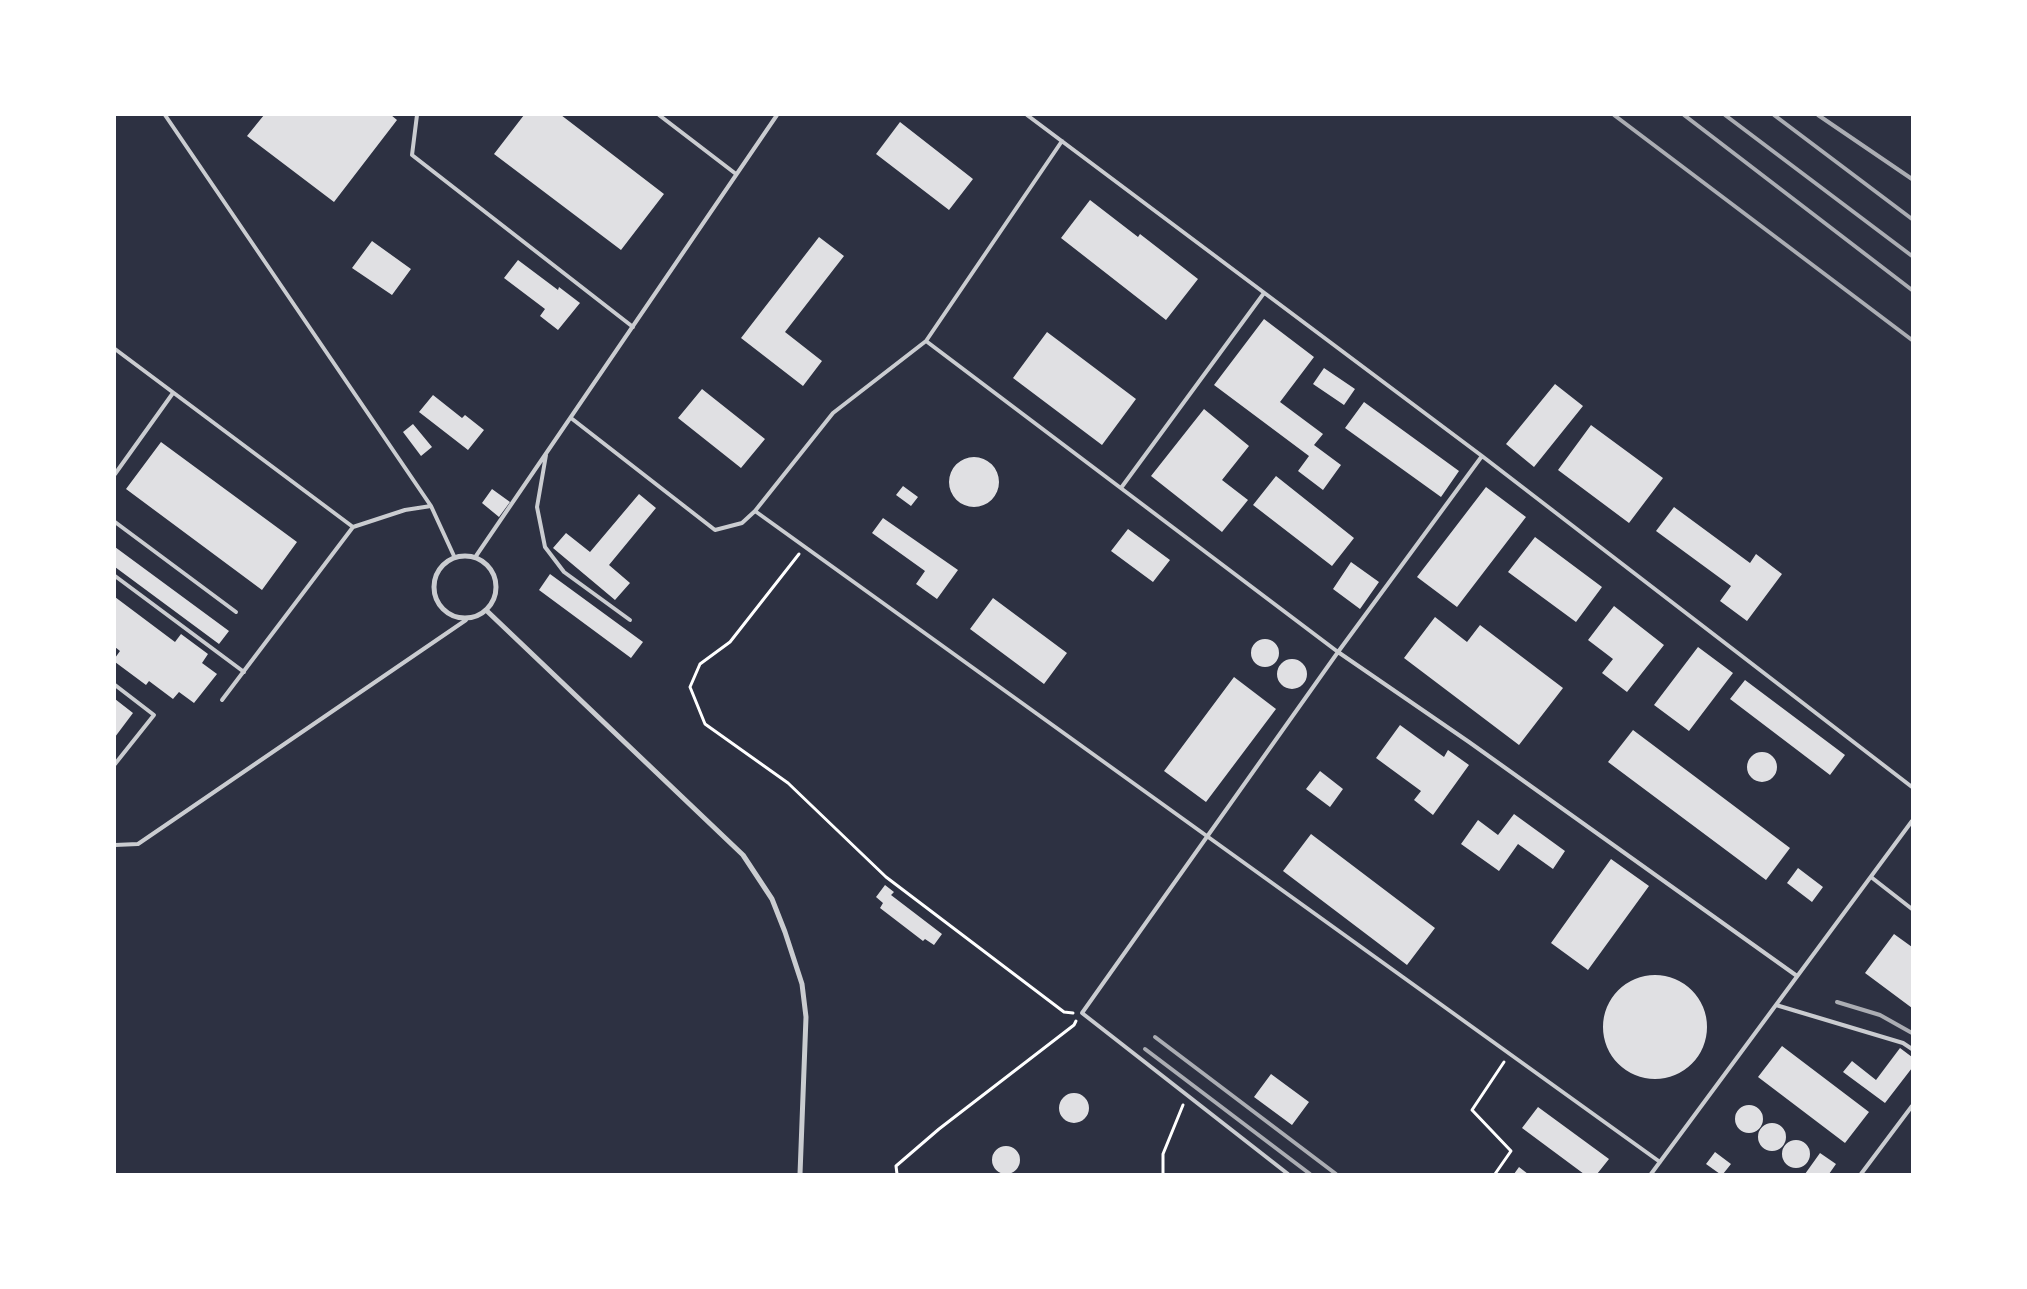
<!DOCTYPE html>
<style>
body{margin:0}
#map{position:relative;width:2027px;height:1289px;overflow:hidden;background:#2d3142;font-family:"Work Sans",sans-serif}
canvas{display:block}
.frame{position:absolute;inset:0;border:116px solid #fff;pointer-events:none}
</style>
<div id="map">
<canvas width="2027" height="1289"></canvas>
<div class="frame"></div>
</div>
<script>
const ctx = document.querySelector('canvas').getContext('2d');
ctx.lineJoin = 'round';
function fillPath(path, color) { ctx.fillStyle = color; ctx.fill(path, 'evenodd'); }
const shape = rows => new Path2D(rows.map(r => 'M' + r).join(''));
function strokePath(path, color, width, dash) { ctx.strokeStyle = color; ctx.lineWidth = width; ctx.lineCap = dash ? 'butt' : 'round'; ctx.setLineDash(dash || []); ctx.stroke(path); }
const building = shape([
 [264,115,391,115,397,120,334,202,247,136],
 [524,115,561,115,664,194,621,250,494,154],
 [900,122,973,179,949,210,876,154],
 [1090,200,1138,237,1140,234,1198,279,1166,320,1061,238],
 [819,237,844,256,785,332,822,361,803,386,741,338],
 [372,241,411,269,392,295,352,268],
 [518,260,558,290,559,287,580,303,558,330,540,316,545,309,504,278],
 [1264,319,1314,357,1280,402,1323,434,1314,445,1341,465,1323,490,1298,471,1309,456,1214,385],
 [1047,332,1136,399,1102,445,1013,378],
 [1324,368,1355,389,1344,405,1313,384],
 [1555,384,1583,406,1534,467,1506,444],
 [702,389,765,439,741,468,678,418],
 [433,395,462,418,465,415,484,430,468,450,419,412],
 [1364,402,1459,471,1441,497,1345,428],
 [1204,409,1249,446,1222,480,1248,500,1222,532,1151,476],
 [413,424,432,447,421,456,403,432],
 [1591,425,1663,478,1629,523,1558,470],
 [161,442,297,542,262,590,126,489],
 '949 482a25 25 0 1 1 50 0a25 25 0 1 1-50 0Z',
 [1276,476,1354,538,1332,566,1253,505],
 [903,486,918,497,911,506,896,495],
 [1486,487,1526,517,1457,607,1417,577],
 [492,489,510,502,499,517,482,503],
 [639,494,656,508,609,565,630,583,615,600,553,548,566,533,590,552],
 [1674,507,1750,563,1756,554,1782,574,1747,621,1720,601,1731,586,1656,531],
 [883,518,958,570,937,599,916,584,925,571,872,533],
 [1128,529,1170,560,1153,582,1111,551],
 [1535,537,1602,587,1576,622,1508,572],
 [115,547,229,631,219,644,115,567],
 [1351,562,1379,582,1360,609,1333,589],
 [550,574,643,642,631,658,539,590],
 [115,597,175,642,181,634,208,654,202,663,217,674,194,703,179,692,173,699,149,681,146,685,115,662,115,658,120,651,115,647],
 [993,598,1067,653,1044,684,970,629],
 [1614,606,1664,645,1627,692,1602,673,1613,659,1588,640],
 [1435,617,1467,642,1480,625,1563,688,1519,745,1404,658],
 '1251 653a14 14 0 1 1 28 0a14 14 0 1 1-28 0Z',
 [1698,647,1733,673,1689,731,1654,705],
 '1277 674a15 15 0 1 1 30 0a15 15 0 1 1-30 0Z',
 [1234,677,1276,709,1206,802,1164,771],
 [1745,680,1845,755,1830,775,1730,699],
 [115,699,133,713,115,737],
 [1400,725,1444,757,1448,750,1469,765,1433,815,1414,800,1421,791,1376,758],
 [1633,730,1790,848,1766,880,1608,762],
 '1747 767a15 15 0 1 1 30 0a15 15 0 1 1-30 0Z',
 [1320,771,1343,789,1330,807,1306,789],
 [1514,814,1565,851,1553,869,1518,844,1499,871,1461,844,1478,820,1498,835],
 [1311,834,1435,928,1407,965,1283,871],
 [1611,859,1649,886,1588,970,1551,943],
 [1798,868,1823,887,1812,902,1787,883],
 [885,885,894,892,891,895,942,934,934,945,925,939,923,941,880,908,883,903,876,897],
 [1894,934,1912,947,1912,1008,1865,973],
 '1603 1027a52 52 0 1 1 104 0a52 52 0 1 1-104 0Z',
 [1782,1046,1869,1112,1845,1143,1758,1077],
 [1900,1048,1912,1057,1912,1068,1885,1103,1843,1072,1852,1061,1876,1080],
 [1271,1074,1309,1102,1292,1125,1254,1097],
 '1059 1108a15 15 0 1 1 30 0a15 15 0 1 1-30 0Z',
 '1735 1119a14 14 0 1 1 28 0a14 14 0 1 1-28 0Z',
 [1538,1107,1609,1159,1597,1174,1584,1174,1522,1128],
 '1758 1137a14 14 0 1 1 28 0a14 14 0 1 1-28 0Z',
 '1782 1154a14 14 0 1 1 28 0a14 14 0 1 1-28 0Z',
 '992 1160a14 14 0 1 1 28 0a14 14 0 1 1-28 0Z',
 [1715,1152,1731,1164,1723,1174,1720,1174,1706,1164],
 [1820,1153,1836,1164,1829,1174,1805,1174],
 [1519,1167,1528,1174,1514,1174]
]);
const path = shape([
 [799,554,730,642,700,664,690,687,705,724,788,783,886,877,1064,1012,1073,1013],
 [897,1174,896,1166,939,1129,1074,1025,1076,1021],
 [1163,1174,1163,1154,1183,1105],
 [1495,1174,1511,1151,1472,1110,1504,1062]
]);
const service = shape([
 [165,115,431,506,454,556],
 [417,115,412,155,633,327],
 [659,115,736,174],
 [1027,115,1482,456,1912,787],
 [926,341,1338,652,1469,742,1797,976],
 [115,349,353,527,405,510,431,506],
 [571,418,715,530,742,523,755,511,833,413,926,341,1062,141],
 [546,455,537,507,545,547,564,572,630,620],
 [115,474,173,393],
 [1121,488,1264,293],
 [755,511,1660,1162],
 [115,522,236,612],
 [476,556,777,115],
 [115,576,244,672],
 [115,685,154,715,115,764],
 [222,700,353,527],
 [115,845,138,844,466,620],
 [1871,877,1912,909],
 [1776,1005,1903,1043,1912,1049],
 [1288,1174,1082,1013,1338,652,1482,456],
 [1651,1174,1912,821],
 [1861,1174,1912,1106]
]);
const minor = shape([
 '434 587a31 31 0 1 1 62 0a31 31 0 1 1-62 0Z',
 [487,611,743,855,772,899,785,932,802,984,806,1017,800,1174]
]);
const rail = shape([
 [1614,115,1912,340],
 [1684,115,1912,290],
 [1725,115,1912,256],
 [1774,115,1912,219],
 [1818,115,1912,179],
 [1837,1002,1880,1015,1912,1033],
 [1155,1037,1336,1174],
 [1145,1049,1310,1174]
]);
fillPath(building, '#e0e0e3');
strokePath(path, '#fff', 3);
strokePath(service, '#caccd0', 4);
strokePath(minor, '#caccd0', 5);
strokePath(rail, '#abadb3', 4);
</script>
